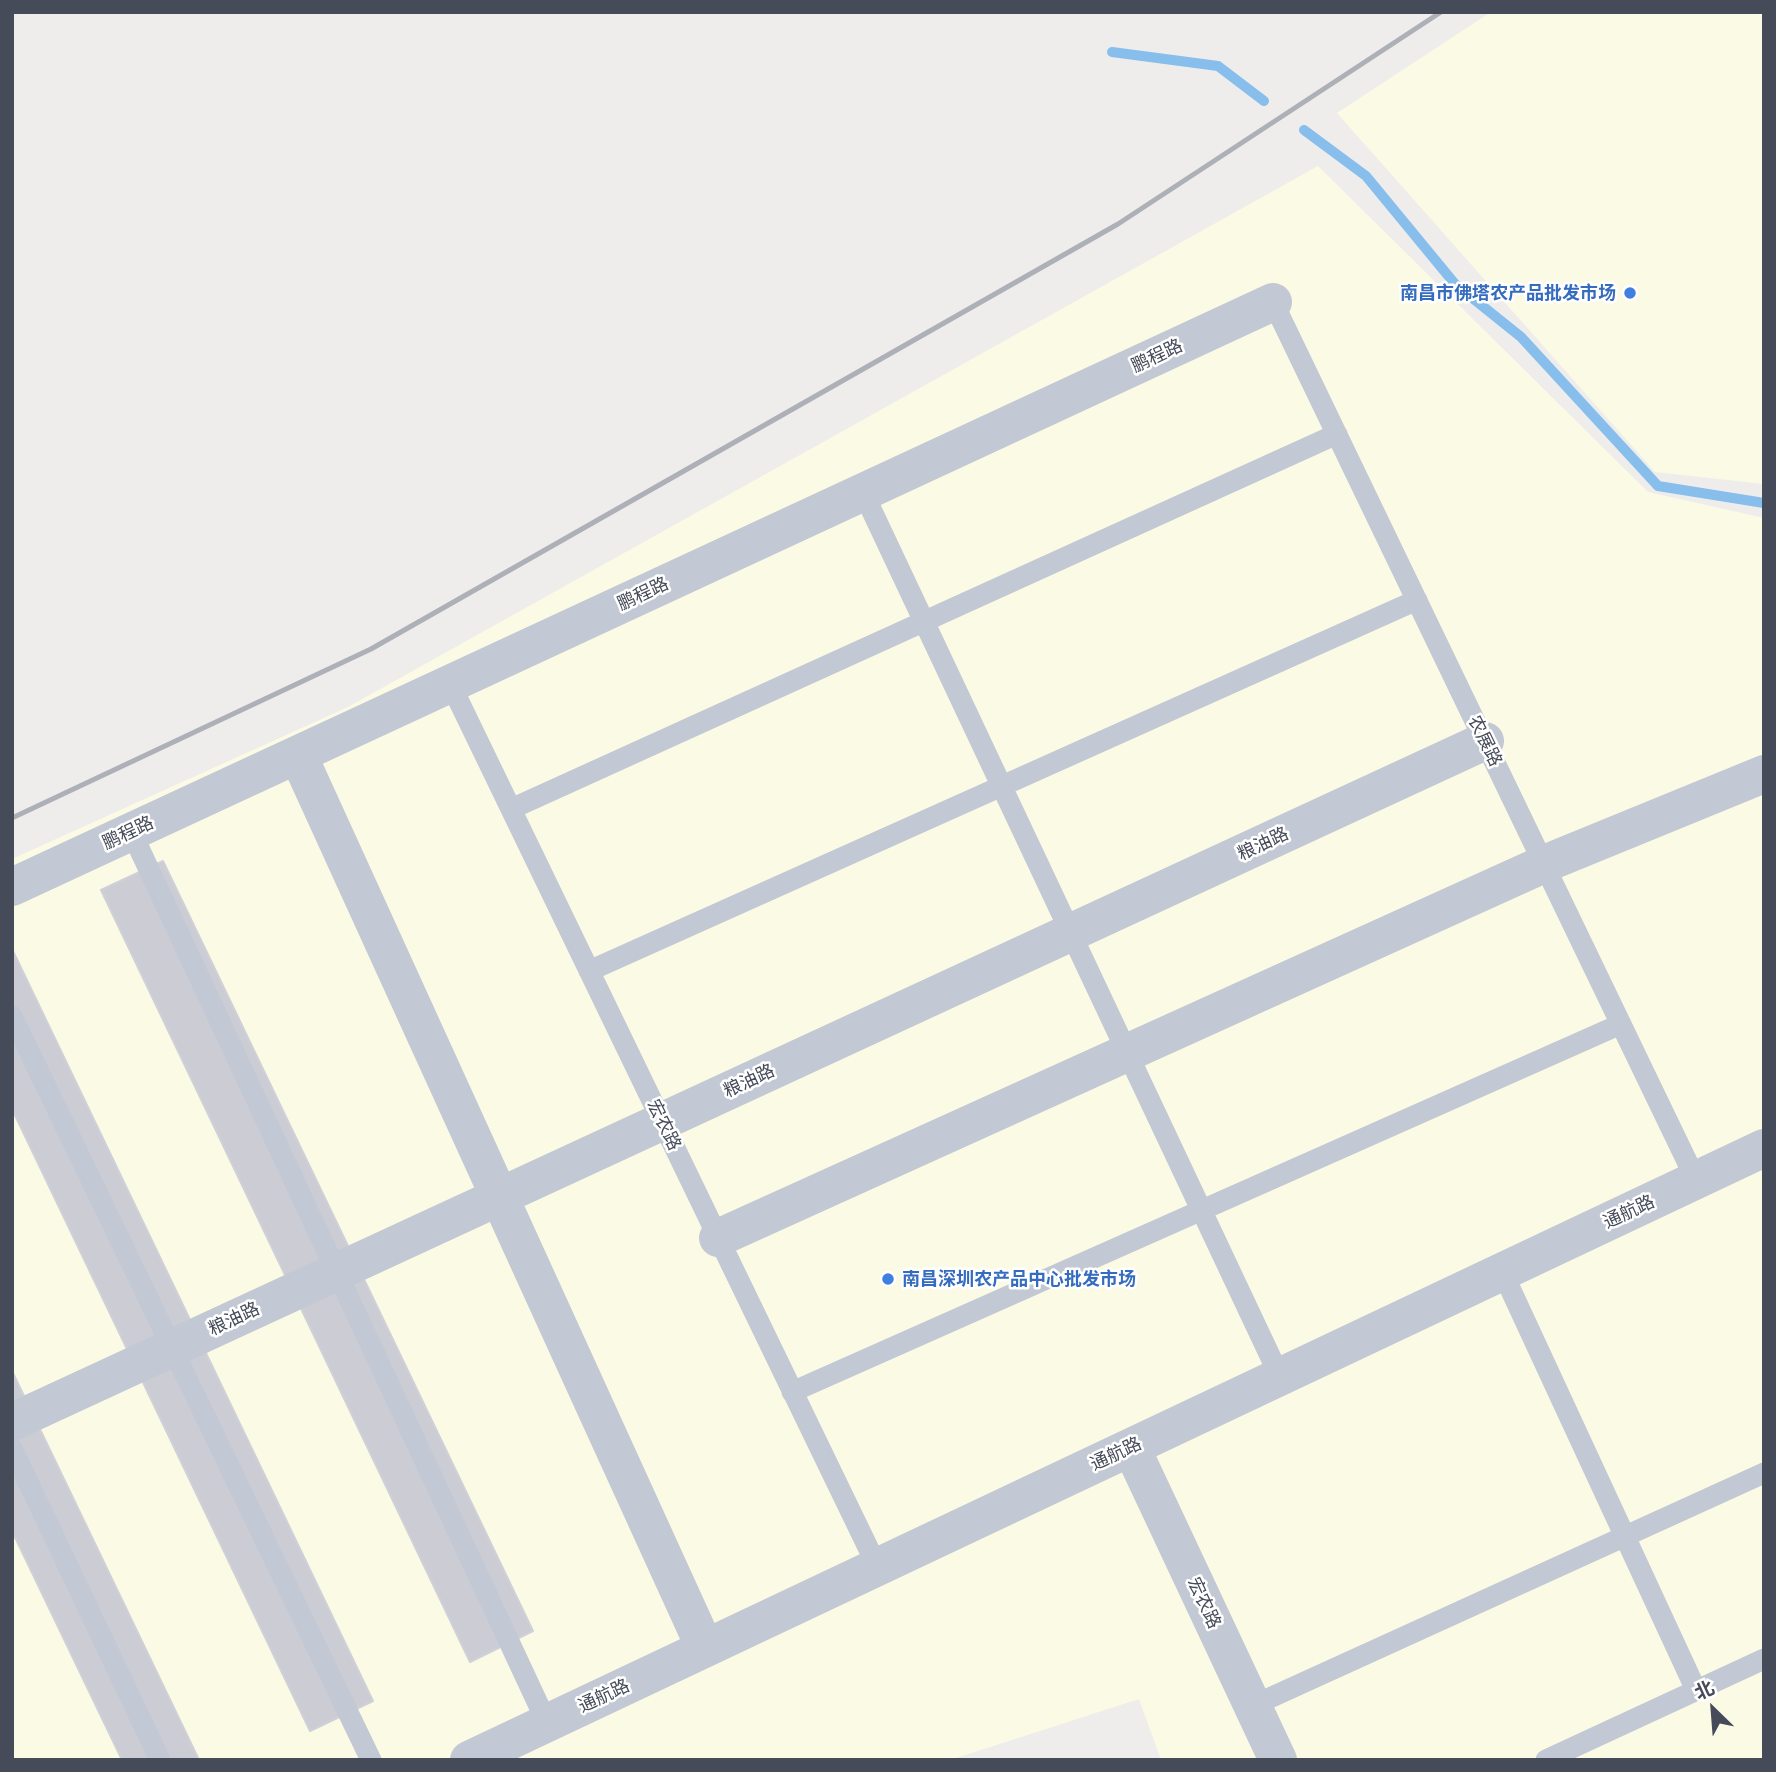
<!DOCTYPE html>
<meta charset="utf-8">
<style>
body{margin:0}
#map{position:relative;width:1776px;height:1772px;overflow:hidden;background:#efedec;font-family:"Asap Condensed","Noto Sans SC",sans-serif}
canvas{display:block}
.frame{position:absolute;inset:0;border:14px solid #454b59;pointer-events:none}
.north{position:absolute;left:1678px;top:1674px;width:70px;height:70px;-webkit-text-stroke:5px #fff;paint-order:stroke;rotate:335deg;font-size:19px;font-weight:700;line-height:28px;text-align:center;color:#454b59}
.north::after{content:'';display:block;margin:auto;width:24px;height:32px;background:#454b59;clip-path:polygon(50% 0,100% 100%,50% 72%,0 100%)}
</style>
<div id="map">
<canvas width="1776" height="1772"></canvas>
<div class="frame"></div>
<div class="north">北</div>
</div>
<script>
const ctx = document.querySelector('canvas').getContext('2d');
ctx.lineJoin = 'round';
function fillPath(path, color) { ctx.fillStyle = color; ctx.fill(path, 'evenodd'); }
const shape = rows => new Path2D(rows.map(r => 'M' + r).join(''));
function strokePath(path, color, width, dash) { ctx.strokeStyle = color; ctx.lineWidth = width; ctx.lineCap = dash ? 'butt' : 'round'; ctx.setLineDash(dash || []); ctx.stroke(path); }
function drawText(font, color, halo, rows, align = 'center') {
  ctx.font = font + ' "Asap Condensed","Noto Sans SC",sans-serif'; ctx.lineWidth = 5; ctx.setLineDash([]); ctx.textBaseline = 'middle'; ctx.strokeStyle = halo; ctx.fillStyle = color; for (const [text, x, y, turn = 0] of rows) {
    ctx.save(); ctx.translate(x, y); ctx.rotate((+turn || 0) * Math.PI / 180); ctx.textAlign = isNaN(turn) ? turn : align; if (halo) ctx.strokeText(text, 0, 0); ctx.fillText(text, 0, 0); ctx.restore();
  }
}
const commercial = shape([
 [1491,12,1764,12,1764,484,1655,472,1337,113],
 [1318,166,1648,492,1764,518,1764,1760,1161,1760,1139,1699,950,1760,12,1760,12,859,348,707]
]);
const stream = shape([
 [1112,52,1218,66,1264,101],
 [1304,130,1366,176,1455,284,1521,337,1658,486,1764,503]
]);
const building = shape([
 [163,861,533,1631,470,1662,101,890,163,861],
 [12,949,373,1701,310,1731,12,1109,12,949],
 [12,1371,199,1760,122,1760,12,1531,12,1371]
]);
const lane = shape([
 [1273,302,1696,1180],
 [863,492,1280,1377],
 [450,683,877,1566],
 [511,809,1337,434],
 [131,831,547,1723],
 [589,971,1417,600],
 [12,1016,371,1760],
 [1502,1271,1696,1690],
 [792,1392,1621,1024],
 [12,1448,160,1760],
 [1252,1706,1764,1473],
 [1546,1760,1764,1659]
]);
const street = shape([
 [298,755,705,1648],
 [12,887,1273,302],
 [718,1238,1544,864,1764,774],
 [12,1422,1485,741],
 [1131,1447,1278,1760],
 [469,1760,1764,1148]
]);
const rail = shape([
 [12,818,371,649,1118,224,1441,12]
]);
const markers = [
 [1630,293,7,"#3f7fe0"],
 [888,1279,7,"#3f7fe0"]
];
const shopNames = [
 ["南昌市佛塔农产品批发市场",1616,293],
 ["南昌深圳农产品中心批发市场",902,1279,"left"]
];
const streetNames = [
 ["鹏程路",1157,356,-25],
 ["鹏程路",643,594,-25],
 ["农展路",1485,741,64],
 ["鹏程路",128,833,-25],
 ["粮油路",1263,844,-25],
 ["粮油路",749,1081,-25],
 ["宏农路",664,1125,64],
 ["通航路",1629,1212,-25],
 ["粮油路",234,1319,-25],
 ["通航路",1116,1454,-25],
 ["宏农路",1204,1603,65],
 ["通航路",604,1696,-25]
];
fillPath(commercial, '#fbfae4');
strokePath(stream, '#87beeb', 10);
fillPath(building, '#cccdd4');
strokePath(building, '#d0d1d8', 2);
strokePath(lane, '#c2c8d4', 21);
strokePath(street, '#c2c8d4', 38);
strokePath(rail, '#aeb0b7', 5);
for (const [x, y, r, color] of markers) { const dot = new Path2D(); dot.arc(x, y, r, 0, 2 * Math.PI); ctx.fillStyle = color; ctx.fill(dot); strokePath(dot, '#fff', 2.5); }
drawText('bold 18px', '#366cbe', '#fff', shopNames, 'right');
drawText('18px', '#454b59', '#fff', streetNames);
</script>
